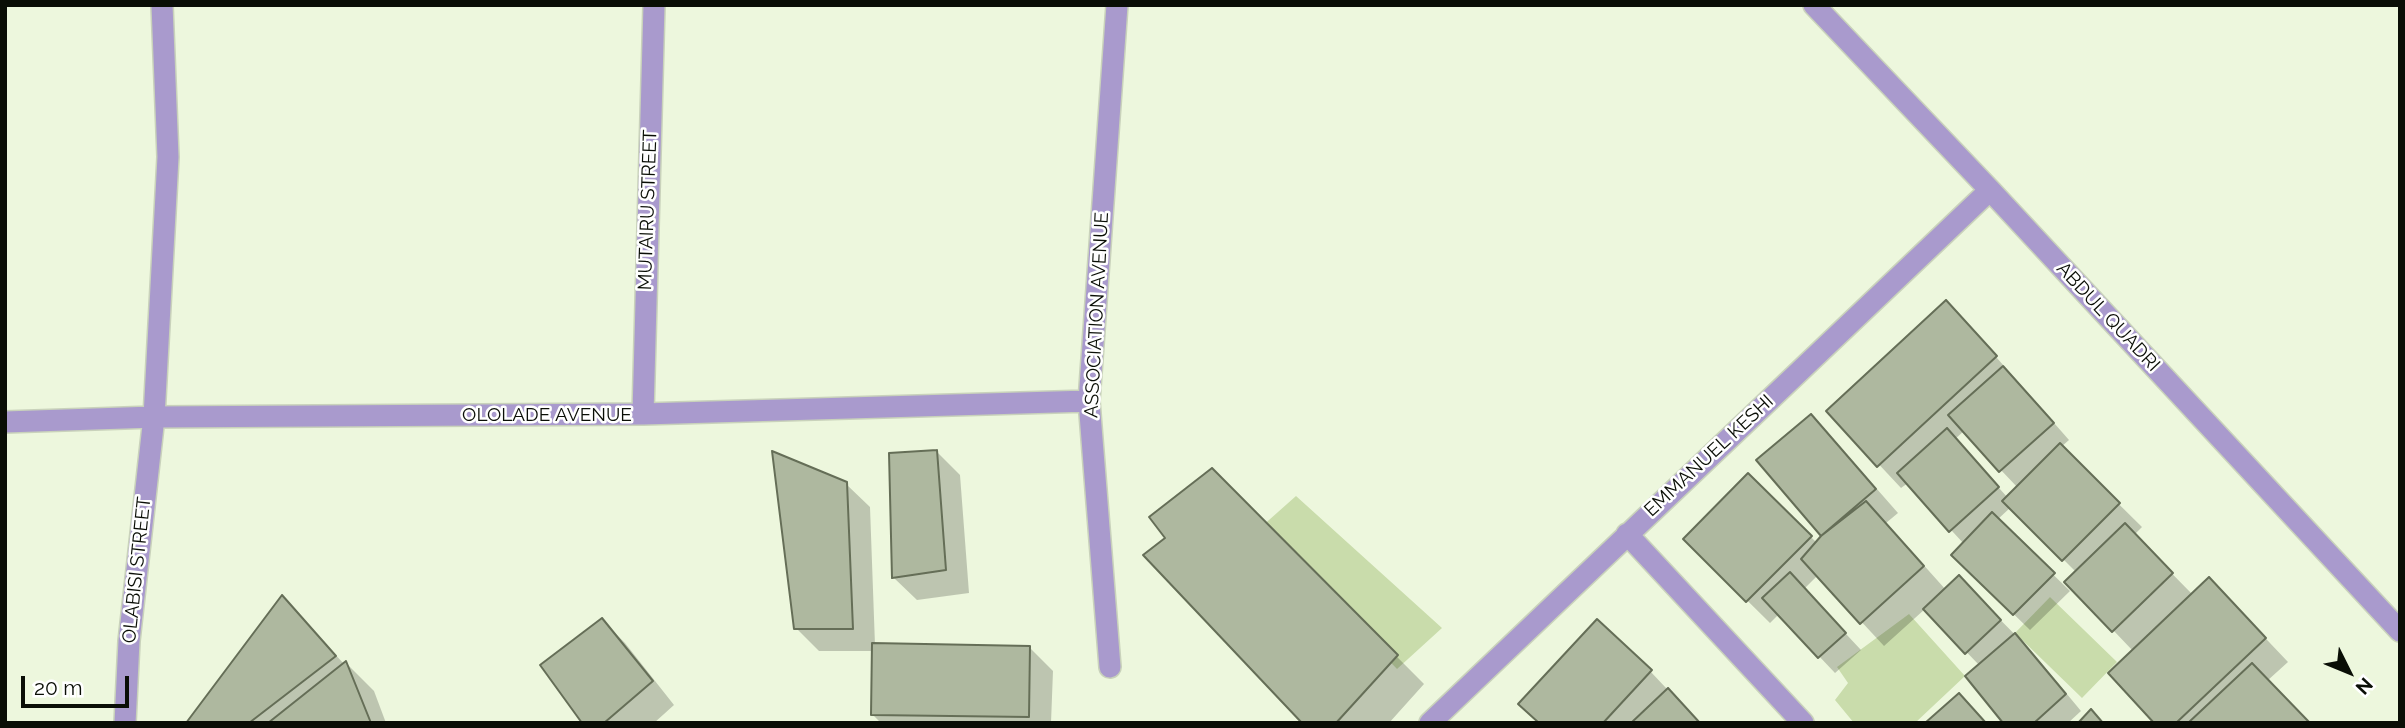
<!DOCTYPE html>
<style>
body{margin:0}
#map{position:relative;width:2405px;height:728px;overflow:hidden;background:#edf7dd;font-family:Raleway,sans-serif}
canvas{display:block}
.frame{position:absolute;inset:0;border:7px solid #0a0e06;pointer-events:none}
.north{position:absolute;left:2314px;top:637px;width:70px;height:70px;-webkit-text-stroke:5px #fff;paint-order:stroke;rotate:133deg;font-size:19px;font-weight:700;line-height:28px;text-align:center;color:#0a0e06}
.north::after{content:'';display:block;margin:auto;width:24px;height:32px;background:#0a0e06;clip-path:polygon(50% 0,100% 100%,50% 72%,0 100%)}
.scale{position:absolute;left:21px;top:676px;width:108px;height:32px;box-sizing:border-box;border:4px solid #0a0e06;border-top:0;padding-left:9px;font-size:21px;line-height:24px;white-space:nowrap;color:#0a0e06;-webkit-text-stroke:5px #fff;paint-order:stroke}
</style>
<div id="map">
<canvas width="2405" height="728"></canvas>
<div class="frame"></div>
<div class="north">N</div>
<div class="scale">20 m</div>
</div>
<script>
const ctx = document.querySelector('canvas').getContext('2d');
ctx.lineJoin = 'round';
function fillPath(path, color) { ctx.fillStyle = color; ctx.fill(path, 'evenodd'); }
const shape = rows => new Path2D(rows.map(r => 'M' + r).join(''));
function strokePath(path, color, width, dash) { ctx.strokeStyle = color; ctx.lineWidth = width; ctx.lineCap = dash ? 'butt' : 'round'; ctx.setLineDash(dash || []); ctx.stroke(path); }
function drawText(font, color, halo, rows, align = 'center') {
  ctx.font = font + ' Raleway,sans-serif'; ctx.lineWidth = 5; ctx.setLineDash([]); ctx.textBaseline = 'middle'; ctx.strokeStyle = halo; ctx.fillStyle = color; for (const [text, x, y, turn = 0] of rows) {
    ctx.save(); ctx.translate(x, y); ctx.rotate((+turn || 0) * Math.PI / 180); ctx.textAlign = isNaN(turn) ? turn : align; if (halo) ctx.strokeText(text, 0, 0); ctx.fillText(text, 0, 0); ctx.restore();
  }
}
const green = shape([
 [1296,496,1442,628,1397,669,1260,528],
 [2050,597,2117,662,2082,698,2015,633],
 [1909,614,1965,676,1915,723,1854,723,1835,700,1848,683,1837,667]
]);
const shadow = shape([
 [1968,325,2069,440,2061,447,2142,527,2134,535,2193,595,2232,603,2288,662,2267,681,2308,723,2157,723,2133,651,2113,630,2076,572,2011,507,1997,520,2070,591,2030,630,1953,555,1964,544,1908,483,1901,488,1829,411],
 [1964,431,2018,488,2008,498,1955,439],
 [1811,416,1833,439,1898,513,1886,523,1946,590,1975,594,2032,652,2081,711,2068,723,2005,723,1980,666,1925,609,1884,646,1818,575,1804,589,1861,650,1835,673,1779,614,1770,623,1685,539,1748,475,1817,543,1824,536,1758,460],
 [937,452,960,475,969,593,917,600,894,578],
 [1211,470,1424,684,1389,723,1305,723,1168,539],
 [846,484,870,507,875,645,1030,648,1053,671,1051,723,881,723,872,714,874,651,819,651,796,628],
 [283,598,344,664,346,663,374,691,386,723,188,723],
 [602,620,625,643,674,705,654,723,584,723],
 [1650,671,1699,723,1539,723]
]);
const building = shape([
 [1946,300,1997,356,1877,467,1826,411,1946,300],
 [2003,366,2054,423,1999,472,1948,415,2003,366],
 [1811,414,1876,489,1821,536,1756,460,1811,414],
 [1947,428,1999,487,1949,532,1897,473,1947,428],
 [2060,443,2120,503,2062,561,2002,501,2060,443],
 [937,450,946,570,892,578,889,453,937,450],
 [772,451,847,482,853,629,794,629,772,451],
 [1212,468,1398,655,1336,723,1302,723,1143,555,1165,538,1149,517,1212,468],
 [1748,473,1812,536,1746,602,1683,539,1748,473],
 [1866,501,1924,566,1860,624,1801,559,1821,536,1866,501],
 [1992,512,2055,573,2013,615,1951,555,1992,512],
 [2125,523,2173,573,2112,632,2064,582,2125,523],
 [1790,572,1846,633,1818,658,1762,598,1790,572],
 [1959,575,2001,620,1965,654,1923,609,1959,575],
 [2209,577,2266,638,2176,723,2154,723,2108,673,2209,577],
 [282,595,336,656,249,723,186,723,282,595],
 [602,618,653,681,604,723,582,723,540,665,602,618],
 [1597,619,1652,670,1603,723,1539,723,1518,704,1597,619],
 [2015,633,2066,694,2034,723,2003,723,1965,676,2015,633],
 [872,643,1030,646,1029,717,871,715,872,643],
 [346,661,371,723,268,723,346,661],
 [2252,663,2310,723,2188,723,2252,663],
 [1668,688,1700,723,1631,723,1668,688],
 [1959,693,1986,723,1925,723,1959,693],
 [2091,709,2103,723,2078,723,2091,709]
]);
const minor = shape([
 [1814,5,1990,190,2400,631],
 [643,414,654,5],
 [5,422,154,417,643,414,1089,401],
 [1627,534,1803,723],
 [1110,667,1089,401,1117,5],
 [125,723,129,641,154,417,168,157,162,5],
 [1430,723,1990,190]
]);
const streetNames = [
 ["MUTAIRU STREET",648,210,-88],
 ["ASSOCIATION AVENUE",1097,315,-87],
 ["ABDUL QUADRI",2108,317,47],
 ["OLOLADE AVENUE",547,415],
 ["EMMANUEL KESHI",1709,456,-43],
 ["OLABISI STREET",137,570,-84]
];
fillPath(green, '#c9dcab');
fillPath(shadow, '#0003');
fillPath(building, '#aeb89f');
strokePath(building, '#656e57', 2);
strokePath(minor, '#c9d2bb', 24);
strokePath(minor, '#a99acd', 21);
drawText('19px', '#0a0e06', '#fff', streetNames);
</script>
